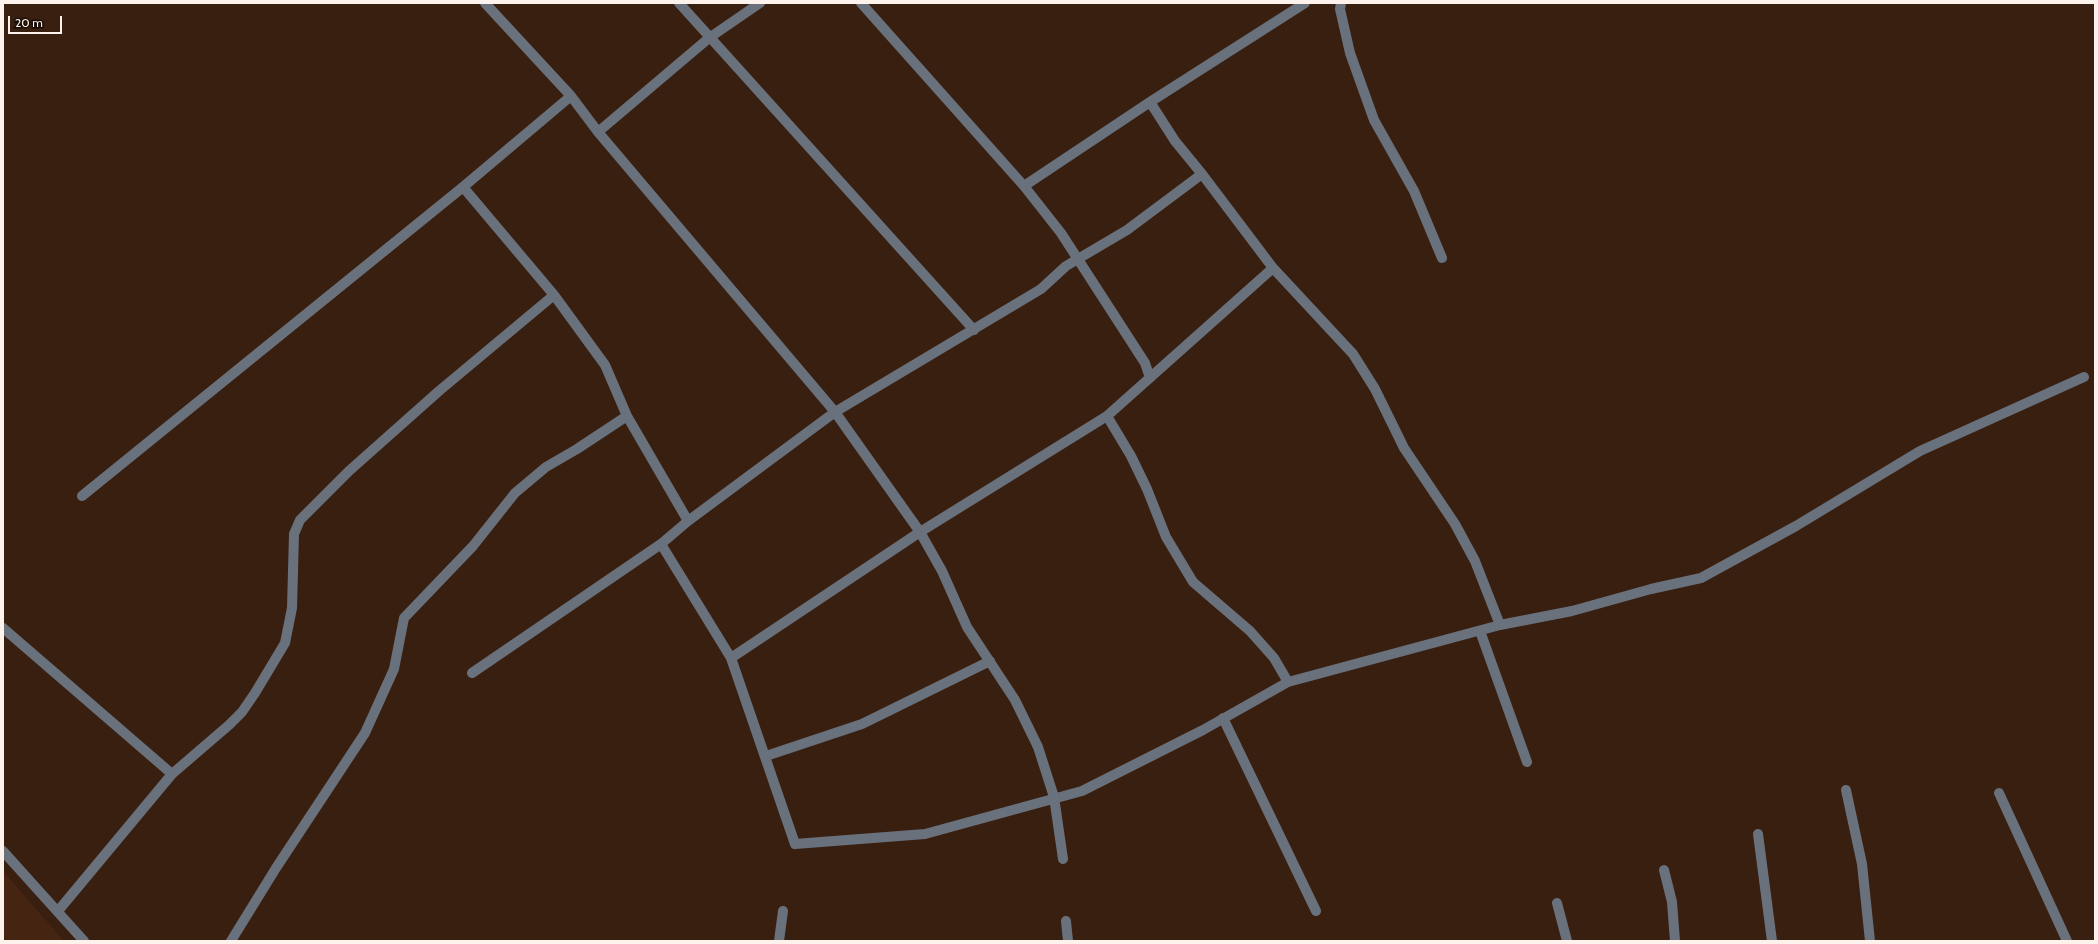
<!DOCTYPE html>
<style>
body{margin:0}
#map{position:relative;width:2098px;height:944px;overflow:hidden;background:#391f10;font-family:Cabin,sans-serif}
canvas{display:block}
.frame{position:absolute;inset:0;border:4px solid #fdf2ec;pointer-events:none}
.scale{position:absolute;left:8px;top:16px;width:54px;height:18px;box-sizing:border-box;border:2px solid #fdf2ec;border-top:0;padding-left:5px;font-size:12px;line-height:14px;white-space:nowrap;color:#fdf2ec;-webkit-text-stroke:3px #180c06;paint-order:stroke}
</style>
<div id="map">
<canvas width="2098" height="944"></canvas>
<div class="frame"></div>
<div class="scale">20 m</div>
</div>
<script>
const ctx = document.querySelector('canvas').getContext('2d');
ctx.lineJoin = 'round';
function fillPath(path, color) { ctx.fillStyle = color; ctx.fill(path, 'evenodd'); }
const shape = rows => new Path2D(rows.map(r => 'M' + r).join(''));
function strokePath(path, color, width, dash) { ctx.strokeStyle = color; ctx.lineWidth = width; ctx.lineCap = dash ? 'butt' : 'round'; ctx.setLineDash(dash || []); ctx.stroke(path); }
const built = shape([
 [3,871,64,941,3,941]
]);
const minor = shape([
 [485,3,571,96,598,132,835,412,920,532,942,571,967,627,1015,700,1038,747,1054,797,1063,859],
 [679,3,974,330],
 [861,3,1024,186,1061,233,1145,363,1150,378],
 [1341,3,1340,9,1350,53,1374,120,1414,191,1442,258],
 [1150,102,1175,141,1202,174,1273,268,1353,354,1375,389,1404,448,1455,524,1475,561,1500,625],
 [598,132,709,38,760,3],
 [1024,186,1150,102,1305,3],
 [463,187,554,295,605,365,627,416,688,521],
 [1107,416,1131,456,1147,489,1166,537,1193,582,1250,631,1274,658,1288,682],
 [82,496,463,187,571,96],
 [661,544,731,658,795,844,925,834,1082,791,1203,730,1288,682,1500,625,1572,611,1651,589,1701,578,1796,526,1920,451,2084,377],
 [3,628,172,774],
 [1480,631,1527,762],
 [731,658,920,532,1107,416,1273,268],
 [472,673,661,544,688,521,835,412,1041,289,1066,266,1127,230,1202,174],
 [1223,718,1316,911],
 [766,756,862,724,990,661],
 [1846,790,1862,864,1870,941],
 [1999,793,2067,941],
 [1758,834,1772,941],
 [3,851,84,941],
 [1664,870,1672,902,1675,941],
 [1557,903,1567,941],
 [58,911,172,774,229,725,242,712,255,693,285,643,292,608,294,534,300,520,349,471,439,391,554,295],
 [1066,921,1068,941],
 [231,941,276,868,365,733,394,669,404,618,473,546,515,493,546,467,577,449,627,416],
 [779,941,783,911]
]);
fillPath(built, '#452412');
strokePath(minor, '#69717d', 10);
</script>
